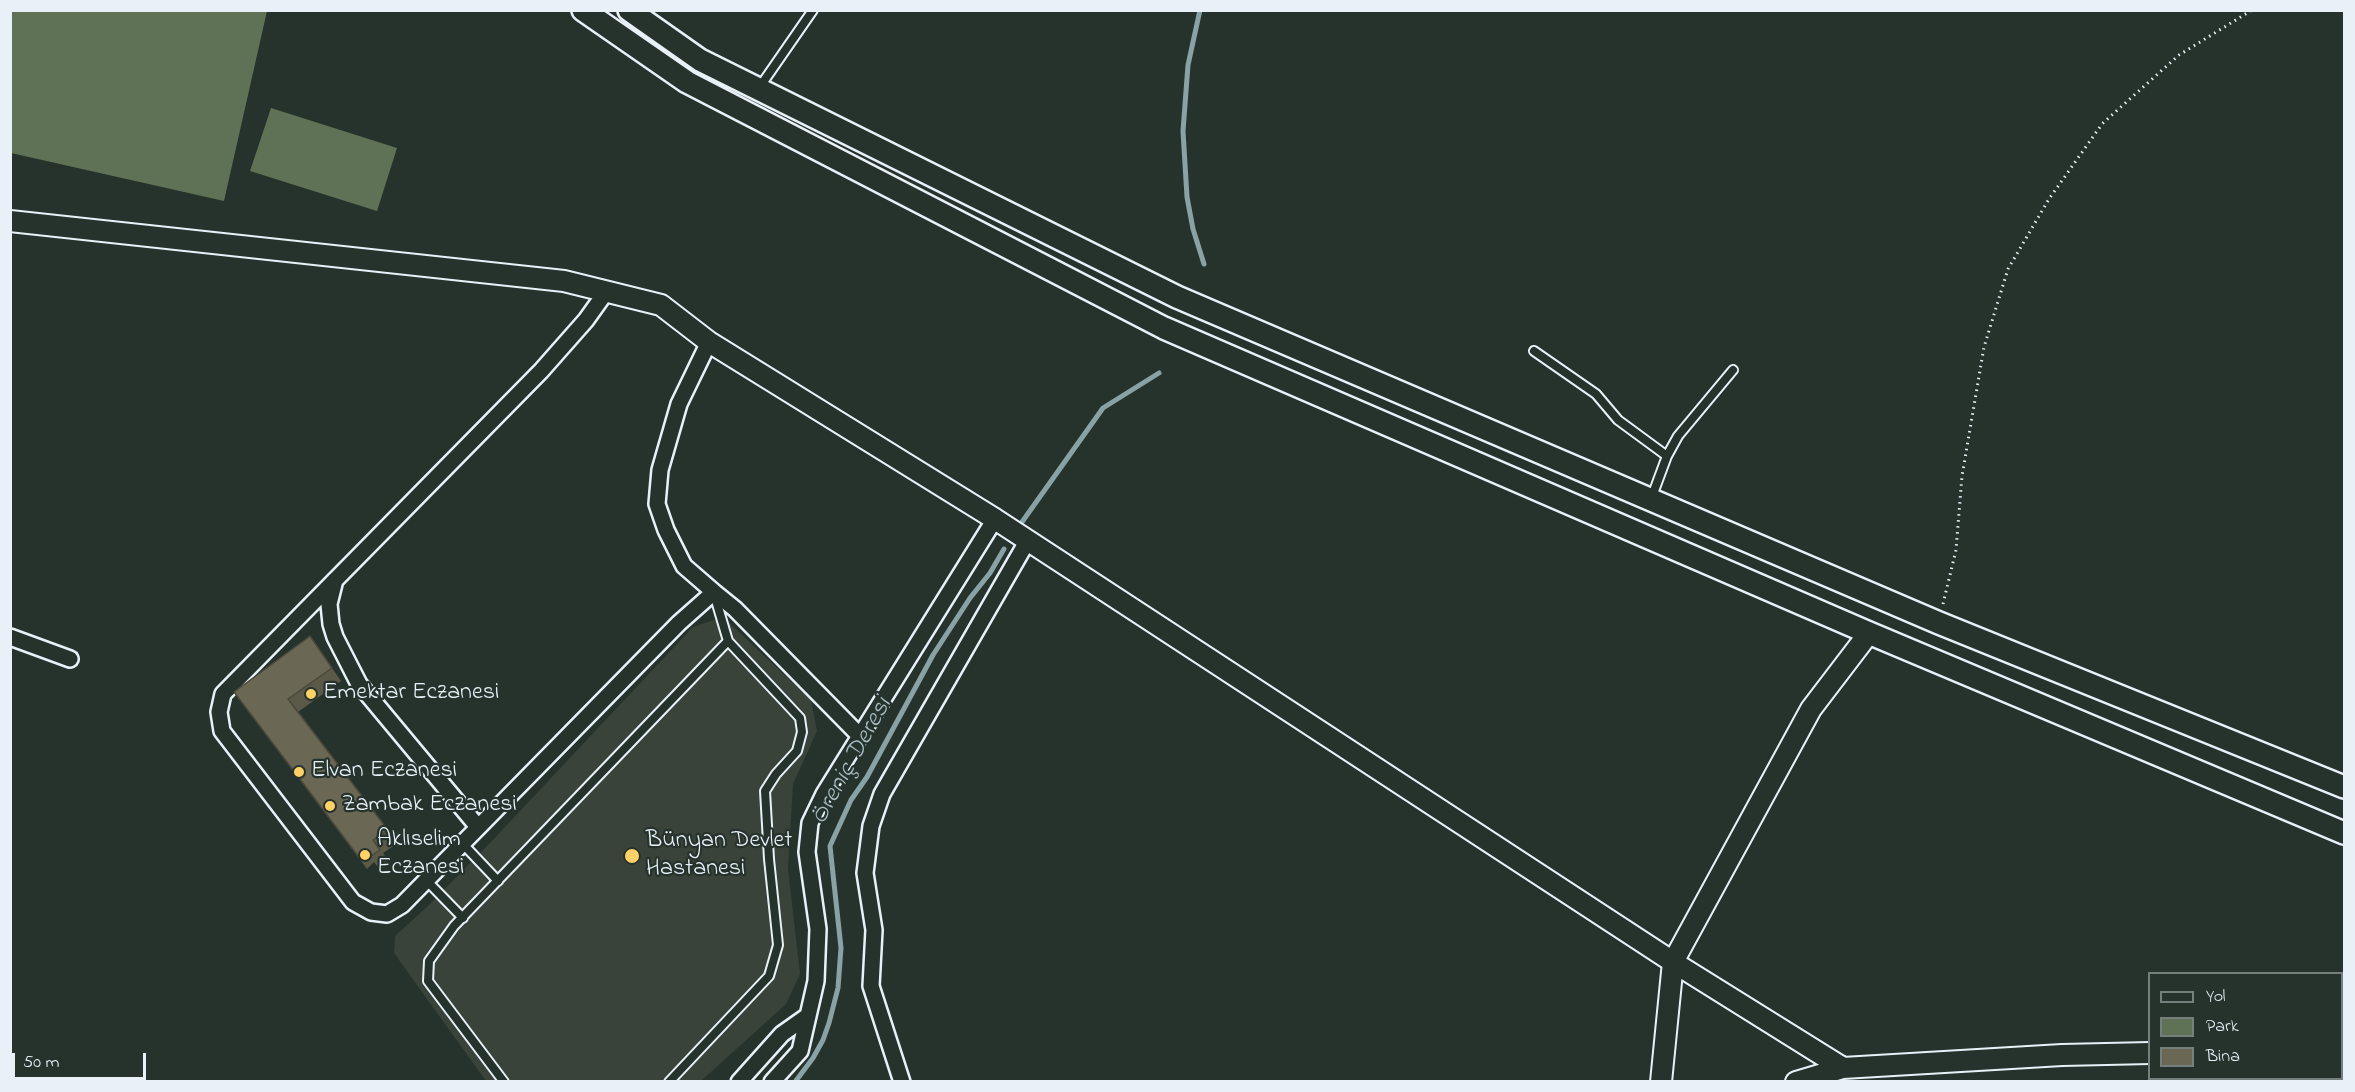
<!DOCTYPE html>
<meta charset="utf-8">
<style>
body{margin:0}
#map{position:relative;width:2355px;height:1092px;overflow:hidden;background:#26332d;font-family:"Indie Flower",sans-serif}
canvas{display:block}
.frame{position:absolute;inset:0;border:12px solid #e8f1f8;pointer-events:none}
.legend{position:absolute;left:2148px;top:972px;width:195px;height:108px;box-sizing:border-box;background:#26332d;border:2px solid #747f7e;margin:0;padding:8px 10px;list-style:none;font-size:18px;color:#e8f1f8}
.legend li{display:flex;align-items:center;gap:12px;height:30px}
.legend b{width:30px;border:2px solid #747f7e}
.scale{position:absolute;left:12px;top:1053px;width:134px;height:27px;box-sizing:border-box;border:3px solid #e8f1f8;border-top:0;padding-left:8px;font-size:18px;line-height:21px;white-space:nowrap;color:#e8f1f8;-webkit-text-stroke:4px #26332d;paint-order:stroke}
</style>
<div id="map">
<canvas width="2355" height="1092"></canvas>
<div class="frame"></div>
<ul class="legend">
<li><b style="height:8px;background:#26332d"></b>Yol</li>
<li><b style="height:16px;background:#607255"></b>Park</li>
<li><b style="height:16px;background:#6a6754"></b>Bina</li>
</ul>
<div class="scale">50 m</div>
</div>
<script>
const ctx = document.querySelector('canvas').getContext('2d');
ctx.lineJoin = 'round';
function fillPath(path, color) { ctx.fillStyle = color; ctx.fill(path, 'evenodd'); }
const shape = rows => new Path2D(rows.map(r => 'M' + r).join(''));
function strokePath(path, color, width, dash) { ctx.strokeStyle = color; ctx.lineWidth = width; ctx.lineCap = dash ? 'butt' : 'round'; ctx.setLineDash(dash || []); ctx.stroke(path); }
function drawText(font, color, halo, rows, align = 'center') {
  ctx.font = font + ' "Indie Flower",sans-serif'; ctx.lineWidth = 4.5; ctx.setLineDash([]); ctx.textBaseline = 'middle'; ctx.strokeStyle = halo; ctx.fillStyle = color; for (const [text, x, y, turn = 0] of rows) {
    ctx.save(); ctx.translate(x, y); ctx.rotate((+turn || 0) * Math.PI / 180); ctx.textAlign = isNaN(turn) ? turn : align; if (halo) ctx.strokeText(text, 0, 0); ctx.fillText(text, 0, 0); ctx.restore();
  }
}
const built = shape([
 [723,617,811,700,817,731,793,784,788,869,800,974,786,1004,701,1081,486,1081,394,953,395,936,428,906,489,844,693,627]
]);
const green = shape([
 [11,10,267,11,224,201,11,153],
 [271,108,397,148,377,211,250,171]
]);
const stream = shape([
 [1200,10,1188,65,1183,131,1187,197,1193,229,1204,264],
 [1022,522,1103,408,1159,373],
 [795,1082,813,1058,823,1040,829,1023,838,988,841,948,830,846,851,800,867,777,933,655,970,598,990,573,1004,549]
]);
const path = shape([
 [1943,604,1956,550,1962,476,1984,347,2008,269,2049,199,2102,124,2179,55,2252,10]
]);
const service = shape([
 [759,88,813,10],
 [1534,351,1596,394,1618,420,1667,456],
 [1651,499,1667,456,1678,436,1733,370],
 [462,843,498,881],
 [426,880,463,918],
 [504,1082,428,981,429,961,454,926,728,641],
 [669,1082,769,976,778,945,769,859,765,791,776,774,797,751,802,732,800,718,728,641,715,597]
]);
const minor = shape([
 [606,292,586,320,541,371,223,694,219,712,222,731,353,902,371,912,387,914,402,905,679,623,714,592,684,566,666,530,657,504,660,470,679,404,709,342],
 [335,580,329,604,331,624,335,637,359,684,478,827],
 [714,592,735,609,860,736],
 [10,637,70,659],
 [739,1082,782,1034,806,1017],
 [772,1082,800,1051,816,981,818,929,807,852,810,823,824,794,995,519],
 [902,1082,871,986,874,930,865,873,871,826,882,794,1028,540]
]);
const tertiary = shape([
 [10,221,564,281,661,305,709,342,995,519,1673,962,1843,1068],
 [2342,1050,2344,1050],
 [1661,1082,1673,962,1811,709,1869,633],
 [1796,1082,1843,1068,2062,1055,2150,1053]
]);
const secondary = shape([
 [583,10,687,82,1164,328,1869,633,2344,833],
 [629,10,700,60,1177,297,1939,623,2344,787]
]);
const wall = shape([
 [310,636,341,681,298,712,398,843,383,853,390,863,380,870,374,862,367,869,234,692]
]);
const building = shape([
 [310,636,332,668,288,699,388,830,373,840,380,850,371,856,365,849,358,856,234,692,310,636]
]);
const markers = [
 [311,694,6,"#ffd166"],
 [299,772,6,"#ffd166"],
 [330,806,6,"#ffd166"],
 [365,855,6,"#ffd166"],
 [632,856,8,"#ffd166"]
];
const poiNames = [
 ["Emektar Eczanesi",323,694],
 ["Elvan Eczanesi",311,772],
 ["Zambak Eczanesi",342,806],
 ["Aklıselim",377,841],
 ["Eczanesi",377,869],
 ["Bünyan Devlet",646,842],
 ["Hastanesi",646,870]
];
const waterNames = [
 ["Öreniç Deresi",853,762,-61]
];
fillPath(built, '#3a4339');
fillPath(green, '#607255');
strokePath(stream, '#89a2a5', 5);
strokePath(service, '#e8f1f8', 12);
strokePath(minor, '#e8f1f8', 20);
strokePath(tertiary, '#e8f1f8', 24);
strokePath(secondary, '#e8f1f8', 26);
strokePath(path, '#e8f1f8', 3, [1.5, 4.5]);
strokePath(service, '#26332d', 8);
strokePath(minor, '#26332d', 15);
strokePath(tertiary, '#26332d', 20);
strokePath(secondary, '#26332d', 21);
fillPath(wall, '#5b5948');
fillPath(building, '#6a6754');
strokePath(building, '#4a483b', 1.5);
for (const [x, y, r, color] of markers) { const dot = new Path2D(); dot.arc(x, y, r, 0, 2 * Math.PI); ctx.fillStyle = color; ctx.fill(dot); strokePath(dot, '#26332d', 2); }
drawText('24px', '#e8f1f8', '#26332d', poiNames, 'left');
drawText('italic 26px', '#a8bcc1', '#26332d', waterNames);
</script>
